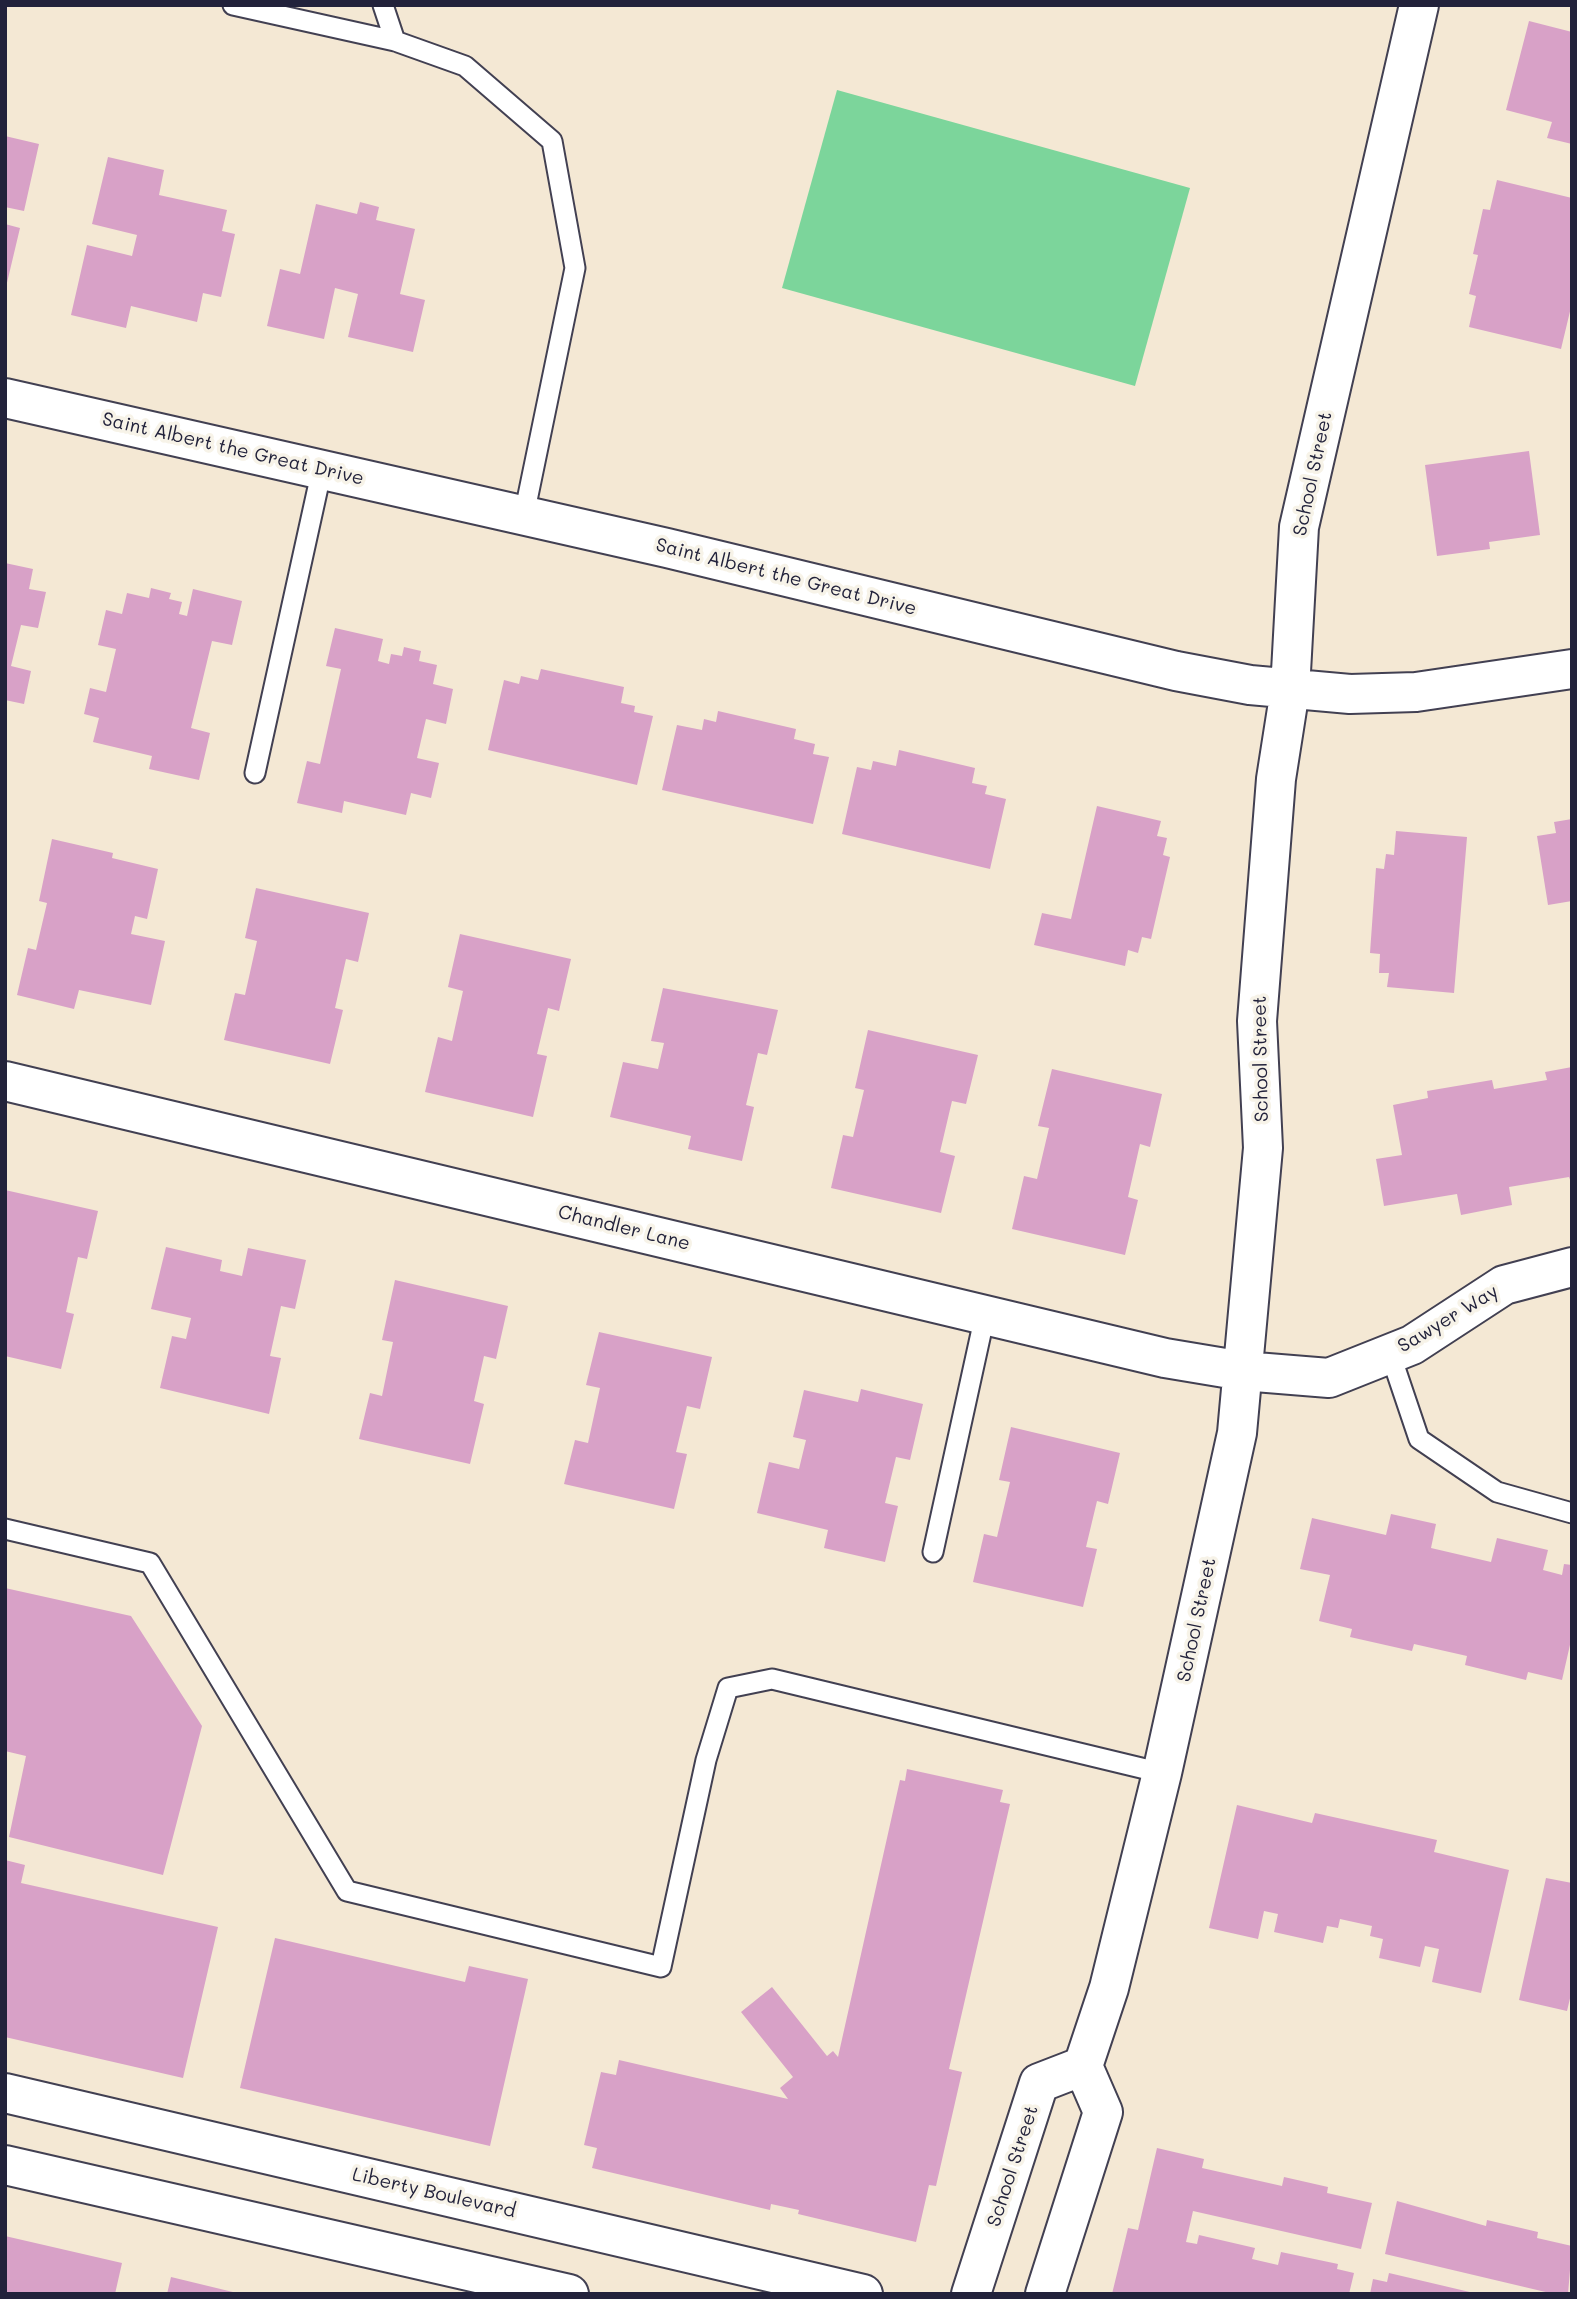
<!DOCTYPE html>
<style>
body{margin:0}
#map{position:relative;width:1577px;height:2299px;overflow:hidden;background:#f4e8d4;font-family:Mali,sans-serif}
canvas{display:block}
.frame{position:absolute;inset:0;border:7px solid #22223b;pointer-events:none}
</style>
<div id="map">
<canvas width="1577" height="2299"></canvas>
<div class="frame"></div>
</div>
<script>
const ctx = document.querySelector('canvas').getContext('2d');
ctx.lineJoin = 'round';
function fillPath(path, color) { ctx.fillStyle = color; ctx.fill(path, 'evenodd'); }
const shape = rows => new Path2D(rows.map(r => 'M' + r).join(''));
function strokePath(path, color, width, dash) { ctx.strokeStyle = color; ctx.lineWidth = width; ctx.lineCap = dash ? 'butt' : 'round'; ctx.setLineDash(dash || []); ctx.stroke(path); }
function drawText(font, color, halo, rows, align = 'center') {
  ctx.font = font + ' Mali,sans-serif'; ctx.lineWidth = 7; ctx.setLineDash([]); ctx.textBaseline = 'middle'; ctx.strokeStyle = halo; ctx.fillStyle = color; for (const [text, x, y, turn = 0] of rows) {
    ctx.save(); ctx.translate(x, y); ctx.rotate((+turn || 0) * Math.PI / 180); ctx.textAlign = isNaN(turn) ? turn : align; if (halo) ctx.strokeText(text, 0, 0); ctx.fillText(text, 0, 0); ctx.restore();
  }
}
const green = shape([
 [837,90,1190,188,1135,386,782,288]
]);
const building = shape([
 [1529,21,1572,32,1572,144,1547,138,1552,122,1506,110],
 [5,136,39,144,24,211,5,207],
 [108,157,164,170,159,195,227,210,222,231,235,234,221,297,203,293,197,322,131,306,126,328,71,315,87,245,132,256,137,235,92,224],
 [1497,180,1572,198,1572,303,1561,349,1469,327,1476,296,1469,294,1478,255,1473,254,1483,209,1490,210],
 [360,202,379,207,376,220,415,229,400,294,425,300,413,352,348,337,358,294,335,288,324,339,267,326,280,269,300,274,316,204,357,214],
 [5,224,20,228,6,287,5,287],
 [1529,451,1540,535,1489,542,1490,549,1437,556,1425,465],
 [5,563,33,569,29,589,46,592,38,628,21,625,11,666,31,671,24,704,5,700],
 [151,588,171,593,169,599,182,602,179,614,187,616,193,589,242,601,232,645,212,641,191,728,210,733,199,780,149,769,152,756,93,742,99,718,84,714,90,688,106,692,116,649,98,645,106,610,122,614,127,593,149,598],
 [335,628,383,639,378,661,389,664,391,654,402,656,404,647,421,651,419,661,437,665,433,684,453,689,446,724,426,719,417,758,439,763,431,798,411,793,406,815,344,801,342,813,297,803,307,761,320,764,341,669,326,666],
 [541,669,624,687,621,703,635,706,634,712,653,716,637,785,488,750,504,680,519,684,521,676,538,680],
 [718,711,796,729,794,739,815,744,813,754,829,757,813,824,662,790,677,725,702,730,704,719,716,722],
 [899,750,975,768,972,783,987,786,985,794,1006,799,990,869,842,834,857,767,871,770,873,761,896,766],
 [1097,806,1161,821,1157,836,1167,838,1163,855,1170,857,1151,939,1142,937,1138,953,1128,950,1125,966,1034,945,1042,913,1071,919],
 [1572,819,1572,901,1548,905,1537,836,1556,833,1554,822],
 [1396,831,1467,837,1454,993,1387,987,1389,973,1379,973,1380,954,1370,953,1376,868,1384,869,1386,854,1394,855],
 [52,839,113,853,112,858,158,869,147,919,135,916,131,934,165,941,151,1005,79,990,74,1009,17,995,28,948,36,950,47,903,39,901],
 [256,888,369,913,358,962,346,959,335,1008,343,1010,330,1064,224,1040,235,993,245,995,257,941,245,938],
 [460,934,571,959,559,1011,548,1008,537,1054,547,1056,533,1117,425,1092,438,1037,452,1041,463,991,448,987],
 [663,988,778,1010,767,1055,758,1053,746,1105,754,1107,742,1161,688,1149,691,1136,610,1117,623,1062,658,1069,664,1043,651,1041],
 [868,1030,978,1055,966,1104,952,1101,940,1152,955,1156,941,1213,831,1188,843,1135,853,1137,864,1090,855,1088],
 [1572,1067,1572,1185,1569,1177,1509,1187,1512,1205,1461,1215,1457,1194,1384,1206,1376,1159,1402,1155,1393,1105,1428,1098,1427,1091,1492,1080,1494,1089,1547,1080,1545,1072],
 [1052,1069,1162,1094,1150,1147,1140,1144,1128,1197,1138,1200,1125,1255,1012,1229,1024,1176,1037,1179,1049,1128,1038,1126],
 [5,1190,98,1211,87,1259,78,1257,66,1312,74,1314,61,1369,5,1356],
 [166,1247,222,1260,220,1271,242,1276,248,1248,306,1260,295,1309,281,1306,270,1356,281,1358,269,1414,160,1388,172,1336,186,1339,191,1318,151,1309],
 [395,1280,508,1306,496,1359,484,1356,474,1401,484,1404,470,1464,359,1439,370,1393,382,1396,393,1342,382,1340],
 [599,1332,712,1357,700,1409,687,1406,676,1452,687,1454,674,1509,564,1484,575,1440,588,1443,600,1388,586,1385],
 [861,1389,923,1404,910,1460,896,1457,885,1503,898,1506,885,1562,824,1548,828,1530,757,1513,769,1462,799,1469,806,1440,793,1437,804,1390,858,1402],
 [1011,1427,1120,1453,1108,1504,1097,1501,1086,1547,1097,1549,1083,1607,973,1582,984,1534,997,1537,1010,1482,999,1480],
 [1391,1514,1436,1524,1431,1548,1491,1562,1497,1538,1548,1550,1543,1570,1562,1575,1564,1564,1572,1565,1572,1636,1562,1680,1528,1672,1526,1680,1465,1665,1467,1656,1414,1644,1412,1651,1350,1637,1352,1629,1319,1621,1330,1575,1300,1569,1312,1518,1386,1535],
 [5,1588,131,1616,202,1726,163,1875,9,1837,26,1756,5,1751],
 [907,1769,1003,1790,1000,1802,1010,1804,949,2069,962,2072,936,2186,929,2185,916,2242,798,2214,799,2210,771,2204,770,2210,592,2168,597,2148,584,2145,601,2072,616,2075,619,2060,788,2099,780,2088,793,2077,741,2012,772,1987,827,2056,833,2051,838,2057,900,1780,905,1781],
 [1237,1805,1312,1823,1315,1813,1437,1840,1434,1852,1509,1870,1481,1993,1432,1982,1439,1949,1425,1946,1420,1967,1379,1958,1383,1939,1370,1936,1372,1926,1340,1919,1338,1928,1327,1926,1323,1943,1274,1932,1278,1914,1264,1911,1258,1939,1209,1928],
 [5,1860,25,1865,21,1883,218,1927,183,2078,5,2037],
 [1546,1878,1572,1883,1572,1990,1567,2011,1519,2000],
 [275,1938,465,1982,469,1966,528,1979,490,2146,240,2088],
 [1157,2148,1204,2159,1202,2168,1282,2186,1284,2177,1328,2187,1327,2193,1372,2203,1361,2249,1193,2211,1186,2242,1197,2244,1199,2235,1255,2248,1252,2259,1278,2265,1281,2252,1338,2264,1337,2269,1354,2273,1349,2294,1112,2294,1128,2228,1138,2230],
 [1397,2201,1486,2226,1487,2220,1538,2232,1537,2238,1572,2246,1568,2294,1554,2294,1385,2254],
 [5,2236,122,2263,115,2294,5,2294],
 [1389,2273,1474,2293,1474,2294,1370,2294,1373,2279,1387,2282],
 [171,2277,237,2293,237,2294,167,2294]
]);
const lane = shape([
 [233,5,395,41,465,66,552,141,575,268,524,515],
 [383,5,395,41],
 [255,773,322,469],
 [1390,1353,1419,1439,1497,1492,1572,1513],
 [5,1529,150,1563,347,1891,661,1967,706,1760,728,1688,772,1679,1162,1773],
 [933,1552,985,1315]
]);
const street = shape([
 [5,398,667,548,1176,671,1250,685,1350,694,1416,692,1572,669],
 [5,1081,1165,1358,1243,1371,1329,1378,1412,1345,1504,1285,1572,1267],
 [5,2093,863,2294],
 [5,2165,569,2294],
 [971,2294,1039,2083,1083,2066],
 [1045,2294,1103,2112,1083,2066,1109,1988,1162,1773,1237,1433,1263,1148,1257,1021,1276,779,1290,690,1299,527,1419,5]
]);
const streetNames = [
 ["Saint Albert the Great Drive",233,449,13],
 ["School Street",1313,474,-78],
 ["Saint Albert the Great Drive",786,577,14],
 ["School Street",1261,1059,-91],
 ["Chandler Lane",624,1228,14],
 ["Sawyer Way",1448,1319,-31],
 ["School Street",1197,1620,-78],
 ["School Street",1013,2166,-72],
 ["Liberty Boulevard",434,2193,13]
];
fillPath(green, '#7cd59b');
fillPath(building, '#d8a1c7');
strokePath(lane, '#424052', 23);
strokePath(street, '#424052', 42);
strokePath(lane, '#fff', 19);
strokePath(street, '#fff', 38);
drawText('19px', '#22223b', '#f7f3e8', streetNames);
</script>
